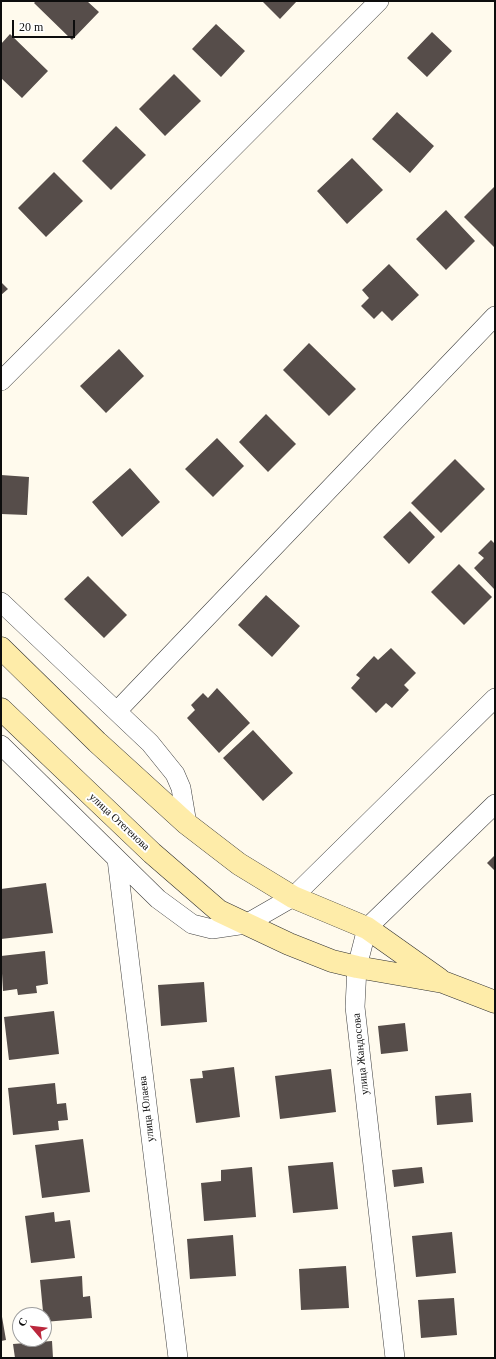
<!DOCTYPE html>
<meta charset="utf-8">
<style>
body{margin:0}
#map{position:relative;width:496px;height:1359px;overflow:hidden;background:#fffaed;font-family:Georgia,serif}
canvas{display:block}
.frame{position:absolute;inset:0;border:2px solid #0d0d0d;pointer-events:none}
.north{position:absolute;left:12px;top:1307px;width:40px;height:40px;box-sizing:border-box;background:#fff;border:1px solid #9e9e9e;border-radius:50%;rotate:298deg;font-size:11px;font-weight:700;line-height:16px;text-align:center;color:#0d0d0d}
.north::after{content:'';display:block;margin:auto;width:14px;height:18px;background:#bb273c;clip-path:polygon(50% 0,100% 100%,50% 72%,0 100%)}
.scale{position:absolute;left:12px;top:20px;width:63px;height:18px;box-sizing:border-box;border:2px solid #0d0d0d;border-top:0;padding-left:5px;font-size:12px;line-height:14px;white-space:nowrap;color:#0d0d0d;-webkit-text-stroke:3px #fff;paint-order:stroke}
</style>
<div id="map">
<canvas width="496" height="1359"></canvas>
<div class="frame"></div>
<div class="north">С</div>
<div class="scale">20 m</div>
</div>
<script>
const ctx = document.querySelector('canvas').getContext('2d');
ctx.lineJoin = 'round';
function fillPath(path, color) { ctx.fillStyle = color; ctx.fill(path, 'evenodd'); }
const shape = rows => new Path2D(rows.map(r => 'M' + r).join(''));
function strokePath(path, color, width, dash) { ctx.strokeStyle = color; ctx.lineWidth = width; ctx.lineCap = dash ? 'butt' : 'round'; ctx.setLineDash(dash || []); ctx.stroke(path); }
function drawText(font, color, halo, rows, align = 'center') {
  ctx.font = font + ' Georgia,serif'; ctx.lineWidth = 4; ctx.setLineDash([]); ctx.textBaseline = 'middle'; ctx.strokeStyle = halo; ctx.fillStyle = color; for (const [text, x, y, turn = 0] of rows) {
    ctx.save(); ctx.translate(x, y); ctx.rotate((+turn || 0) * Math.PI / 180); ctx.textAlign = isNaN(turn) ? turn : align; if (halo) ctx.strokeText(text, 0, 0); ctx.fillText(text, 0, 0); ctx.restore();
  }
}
const building = shape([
 [36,1,87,1,99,12,72,40,34,3],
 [262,1,297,1,280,19],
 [216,24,245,51,221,77,192,49],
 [432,32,452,51,427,77,407,58],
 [10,34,48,71,22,98,1,78,1,44],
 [174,74,201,101,165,136,139,109],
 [397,112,434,146,410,173,372,139],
 [116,126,146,155,111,190,82,161],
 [352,158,383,190,347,224,317,191],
 [54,172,83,201,46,237,18,208],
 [495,186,495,248,464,217],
 [446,210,475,241,446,270,416,239],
 [389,264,419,295,392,321,382,311,374,319,361,306,369,298,362,290],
 [1,282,8,289,1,295],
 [309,343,356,389,329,416,283,370],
 [119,349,144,376,106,413,80,386],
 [266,414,296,444,268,472,239,442],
 [217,438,244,466,213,497,185,469],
 [455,459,485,489,441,533,411,503],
 [130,468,160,502,122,537,92,502],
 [1,475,29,477,27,515,1,514],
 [410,511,435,537,409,564,383,537],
 [491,540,495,544,495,590,474,568,484,558,478,553],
 [459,564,492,597,464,625,431,592],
 [88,576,127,615,104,638,64,599],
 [266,595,300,626,272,657,238,625],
 [391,648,416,673,404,685,409,690,392,708,386,703,376,713,351,688,360,678,356,675,374,656,378,660],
 [217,688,250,723,219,753,187,718,195,710,191,705,203,693,208,698],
 [253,730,293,773,263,801,223,758],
 [495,855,495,871,487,863],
 [46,883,53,933,1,939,1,889],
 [45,951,48,984,36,986,37,993,18,995,17,989,3,991,1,956],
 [204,982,207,1022,161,1026,158,985],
 [54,1011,59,1054,9,1060,4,1017],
 [405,1023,408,1051,381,1054,378,1026],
 [234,1067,240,1117,196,1123,190,1079,203,1078,202,1071],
 [331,1069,336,1112,280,1119,275,1076],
 [55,1083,57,1104,66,1103,68,1120,58,1121,59,1130,13,1135,8,1088],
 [471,1093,473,1122,437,1125,435,1096],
 [83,1139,90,1192,42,1198,35,1145],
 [333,1162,338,1209,293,1213,288,1166],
 [252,1167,256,1217,204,1221,201,1183,221,1181,221,1170],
 [422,1167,424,1183,394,1187,392,1170],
 [54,1212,55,1222,70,1220,75,1258,31,1263,25,1216],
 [452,1232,456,1273,416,1277,412,1236],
 [233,1235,236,1276,190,1279,187,1239],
 [346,1266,349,1308,301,1310,299,1269],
 [82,1276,83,1297,90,1296,92,1318,44,1322,40,1280],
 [454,1298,457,1335,421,1338,418,1300],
 [1,1311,6,1340,1,1341],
 [52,1341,53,1358,15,1358,13,1344]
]);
const street = shape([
 [1,381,379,1],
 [1,602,150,743,175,774,181,788,187,824],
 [117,711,495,316],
 [1,745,158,899,192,924,212,929,246,924,293,897,495,698],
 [117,859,178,1358],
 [395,1358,355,1007,357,967,367,928,495,804]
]);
const secondary = shape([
 [1,648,97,742,187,824,239,864,293,897,367,928,439,979],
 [1,709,152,853,219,911,289,944,332,961,357,967,443,982,495,1002]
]);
const streetNames = [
 ["улица Отегенова",119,822,43],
 ["улица Жандосова",361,1054,-96],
 ["улица Юлаева",147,1109,-97]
];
fillPath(building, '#564d4a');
strokePath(street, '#404040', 20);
strokePath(secondary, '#2f2f2f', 23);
strokePath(street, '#fff', 19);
strokePath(secondary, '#feeca9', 22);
drawText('11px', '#0d0d0d', '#fff', streetNames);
</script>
